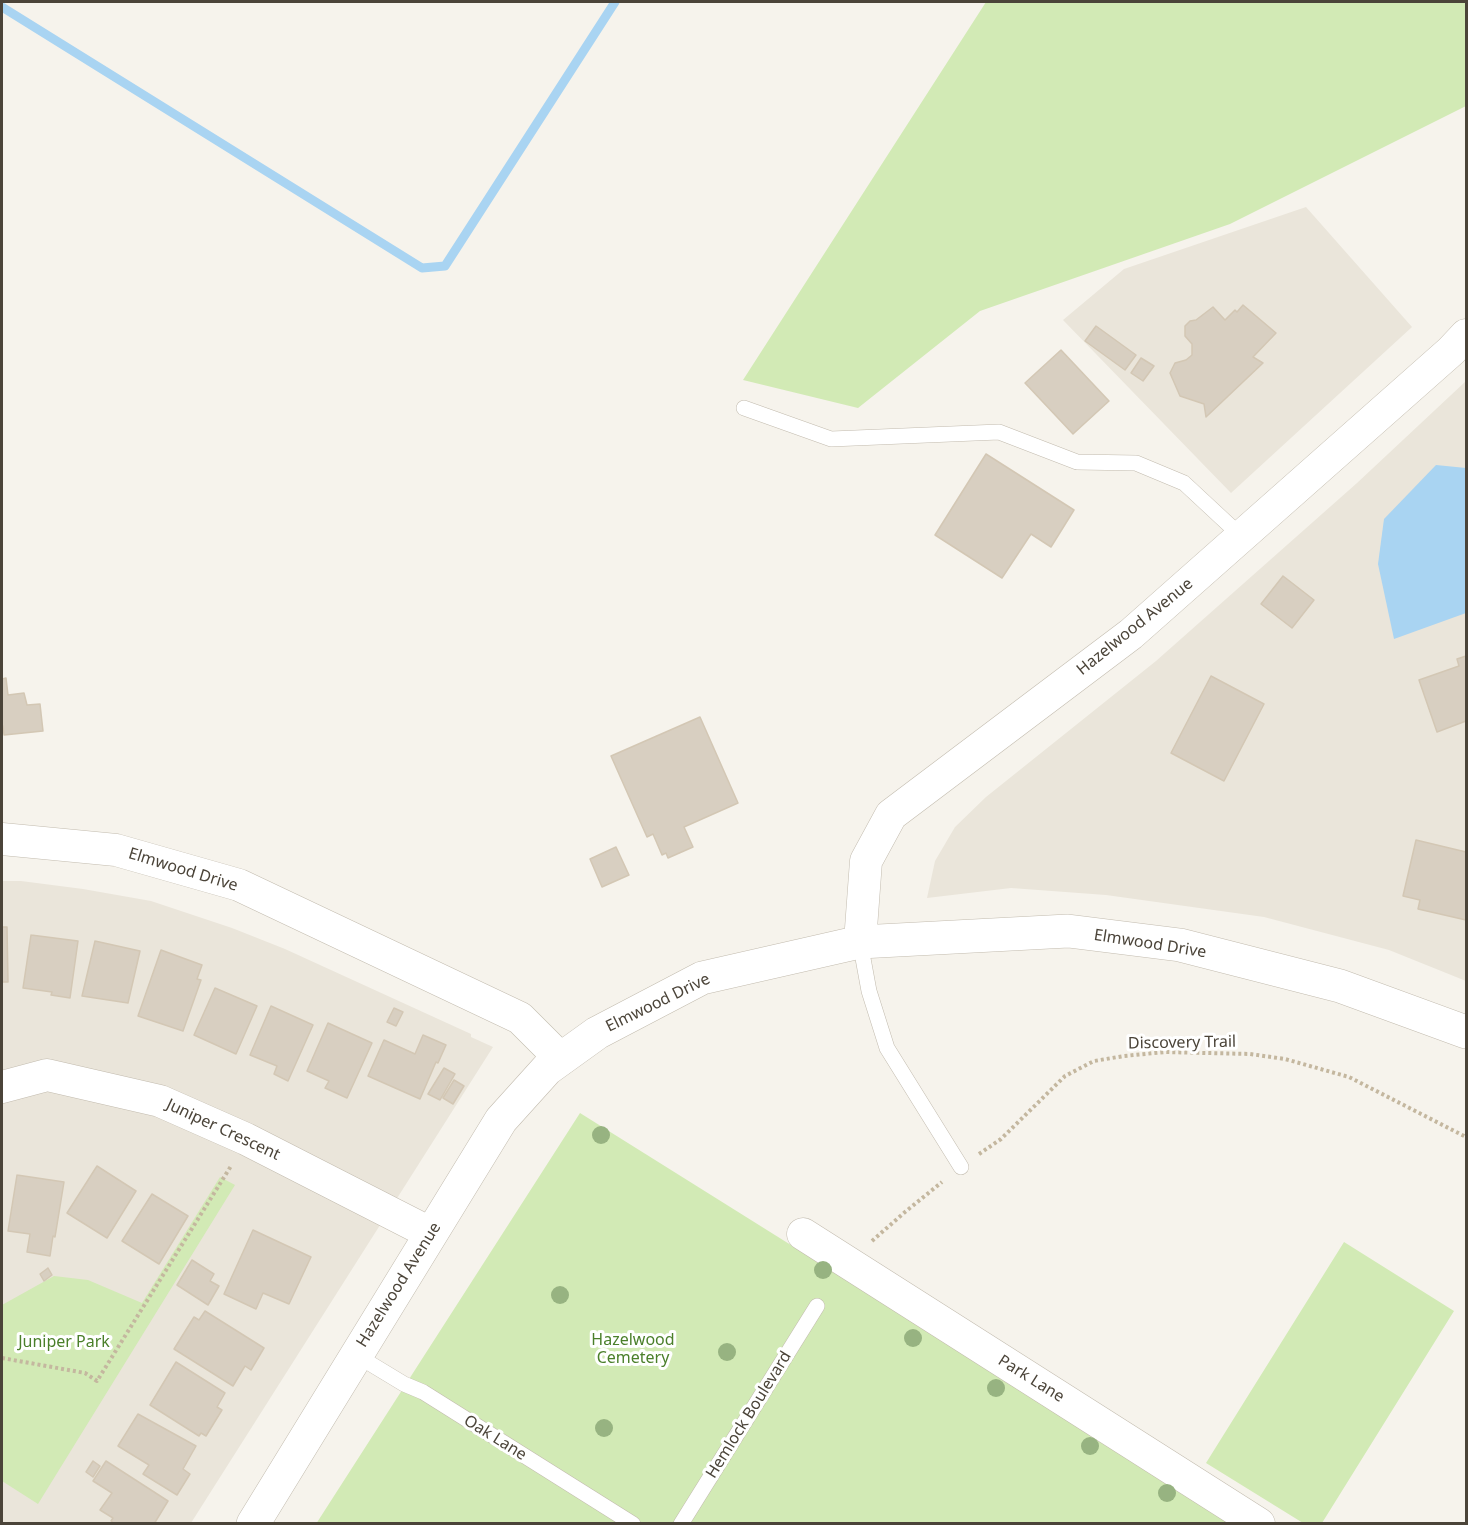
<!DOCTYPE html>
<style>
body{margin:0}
#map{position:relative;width:1468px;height:1525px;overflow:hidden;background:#f6f3ec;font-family:"Noto Sans",sans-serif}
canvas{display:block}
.frame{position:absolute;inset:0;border:3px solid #4b4439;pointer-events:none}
</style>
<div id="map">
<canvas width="1468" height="1525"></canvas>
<div class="frame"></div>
</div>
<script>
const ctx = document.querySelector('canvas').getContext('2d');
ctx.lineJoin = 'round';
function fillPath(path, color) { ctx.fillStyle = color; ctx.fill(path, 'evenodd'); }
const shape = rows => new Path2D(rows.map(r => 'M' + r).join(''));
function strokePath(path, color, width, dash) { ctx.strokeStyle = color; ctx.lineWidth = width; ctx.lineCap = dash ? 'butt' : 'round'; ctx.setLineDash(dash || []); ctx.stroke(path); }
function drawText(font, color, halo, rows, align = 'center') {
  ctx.font = font + ' "Noto Sans",sans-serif'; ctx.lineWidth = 6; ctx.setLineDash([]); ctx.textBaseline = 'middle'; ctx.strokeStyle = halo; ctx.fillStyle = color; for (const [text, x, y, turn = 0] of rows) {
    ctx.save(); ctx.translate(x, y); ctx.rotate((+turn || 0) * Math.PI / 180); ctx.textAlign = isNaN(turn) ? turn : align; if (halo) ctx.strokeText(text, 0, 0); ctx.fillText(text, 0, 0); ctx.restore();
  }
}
const residential = shape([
 [1306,207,1412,327,1231,493,1063,320,1124,269],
 [1466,381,1466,981,1389,950,1264,917,1106,895,1011,888,927,898,935,861,955,827,986,797,1156,661,1357,483],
 [2,881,21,881,83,889,151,901,232,928,285,949,471,1034,471,1037,493,1047,191,1523,2,1523]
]);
const green = shape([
 [986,2,1466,2,1466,106,1230,224,980,311,858,408,743,380],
 [580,1113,1235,1523,316,1524],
 [220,1177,235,1185,38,1504,2,1481,2,1305,54,1276,88,1280,142,1303],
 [1344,1242,1454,1311,1322,1523,1303,1523,1206,1463]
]);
const water = shape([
 [1436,465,1466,468,1466,613,1394,639,1378,564,1384,519]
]);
const stream = shape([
 [2,7,422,268,445,266,615,2]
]);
const building = shape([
 [1243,305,1276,333,1253,357,1263,363,1206,417,1204,404,1180,396,1170,373,1175,363,1186,360,1192,355,1192,344,1185,336,1185,326,1190,321,1196,320,1213,307,1225,320,1235,310,1237,312,1243,305],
 [1096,326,1136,355,1125,370,1085,341,1096,326],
 [1061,350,1109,401,1073,434,1025,383,1061,350],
 [1141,358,1154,366,1143,381,1131,373,1141,358],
 [986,454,1074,510,1051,547,1031,534,1002,578,935,535,986,454],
 [1283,576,1314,600,1292,628,1261,604,1283,576],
 [1466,656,1466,721,1437,732,1419,680,1459,666,1457,659,1466,656],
 [1211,676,1264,704,1224,781,1171,753,1211,676],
 [6,678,8,695,24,693,27,705,40,704,43,731,4,735,3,726,2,727,2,679,6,678],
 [700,717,738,803,684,827,693,847,668,858,666,853,662,855,653,834,647,837,611,756,700,717],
 [1416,840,1466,852,1466,920,1418,909,1420,900,1403,896,1416,840],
 [616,847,629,875,602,887,590,859,616,847],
 [2,927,7,927,8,982,2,982,2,927],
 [31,935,78,941,70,998,51,995,52,992,23,988,31,935],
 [95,941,140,951,128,1003,82,996,95,941],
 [161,950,202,965,197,979,201,980,183,1031,138,1016,161,950],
 [215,988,257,1006,236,1054,194,1035,215,988],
 [271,1006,313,1025,288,1081,274,1074,277,1066,250,1055,271,1006],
 [394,1008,403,1012,396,1026,387,1022,394,1008],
 [328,1023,372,1043,347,1098,325,1088,329,1081,307,1071,328,1023],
 [423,1035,446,1045,438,1063,436,1062,420,1099,368,1076,384,1040,415,1054,423,1035],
 [444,1068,455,1074,440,1100,428,1094,444,1068],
 [454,1080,464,1086,453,1104,443,1098,454,1080],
 [97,1166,136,1191,107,1238,67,1213,97,1166],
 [17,1175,64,1182,55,1237,53,1236,50,1256,27,1252,30,1234,8,1231,17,1175],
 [152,1194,188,1216,159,1264,122,1241,152,1194],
 [253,1230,311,1257,289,1304,263,1293,256,1309,224,1294,253,1230],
 [192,1260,214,1274,210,1281,219,1286,208,1305,177,1285,192,1260],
 [48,1268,52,1275,44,1281,40,1274,48,1268],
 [205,1311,264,1348,251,1370,245,1366,233,1386,174,1349,194,1317,199,1320,205,1311],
 [176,1362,225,1393,217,1407,222,1410,206,1436,201,1433,199,1436,150,1405,176,1362],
 [138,1414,196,1446,183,1469,190,1474,177,1495,143,1474,149,1465,118,1446,138,1414],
 [93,1461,100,1466,93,1477,86,1472,93,1461],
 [106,1461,168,1501,154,1524,115,1524,111,1521,113,1518,100,1510,112,1493,93,1481,106,1461]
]);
const path = shape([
 [979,1154,1001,1139,1065,1076,1094,1061,1124,1056,1165,1052,1250,1054,1285,1059,1349,1077,1466,1137],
 [872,1241,905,1212,942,1182],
 [2,1358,85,1373,97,1381,231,1166]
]);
const service = shape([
 [744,408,831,439,999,432,1077,462,1136,463,1184,483,1241,536],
 [860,942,869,991,887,1048,961,1167],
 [356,1355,404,1384,423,1392,633,1524],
 [681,1524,817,1306]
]);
const minor = shape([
 [2,839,116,850,239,885,520,1018,561,1059],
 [860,942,866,861,891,815,1131,634,1451,351,1466,335],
 [2,1087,47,1075,160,1101,246,1139,430,1233],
 [803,1234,1259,1524]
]);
const tertiary = shape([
 [253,1524,501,1120,547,1069,597,1033,702,978,860,942,1068,931,1180,945,1340,986,1466,1032]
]);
const trees = [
 [601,1135],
 [823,1270],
 [560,1295],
 [913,1338],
 [727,1352],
 [996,1388],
 [604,1428],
 [1090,1446],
 [1167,1493]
];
const streetNames = [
 ["Hazelwood Avenue",1135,627,-39],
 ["Elmwood Drive",183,870,17],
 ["Elmwood Drive",1150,944,9],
 ["Elmwood Drive",658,1003,-26],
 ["Discovery Trail",1182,1043,-1],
 ["Juniper Crescent",223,1130,25],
 ["Hazelwood Avenue",399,1285,-58],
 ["Park Lane",1031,1379,32],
 ["Hemlock Boulevard",749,1415,-58],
 ["Oak Lane",495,1438,32]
];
const parkNames = [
 ["Hazelwood",633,1340],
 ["Cemetery",633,1358],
 ["Juniper Park",64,1342]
];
fillPath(residential, '#eae5da');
fillPath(green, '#d2eab5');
fillPath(water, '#a9d4f2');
strokePath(stream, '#a9d4f2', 9);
fillPath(building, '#d8cfc1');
strokePath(building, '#d3c7b4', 1.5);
strokePath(service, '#c2bbae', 16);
strokePath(minor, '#c2bbae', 33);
strokePath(tertiary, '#c2bbae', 34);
strokePath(path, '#c4b79f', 4, [3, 3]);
strokePath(service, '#fff', 15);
strokePath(minor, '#fff', 32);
strokePath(tertiary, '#fff', 33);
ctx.fillStyle = '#97b381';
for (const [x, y] of trees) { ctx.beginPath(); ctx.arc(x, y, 9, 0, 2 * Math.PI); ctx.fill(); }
drawText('16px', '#4b4439', '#fff', streetNames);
drawText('16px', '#4a7f2a', '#fff', parkNames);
</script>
